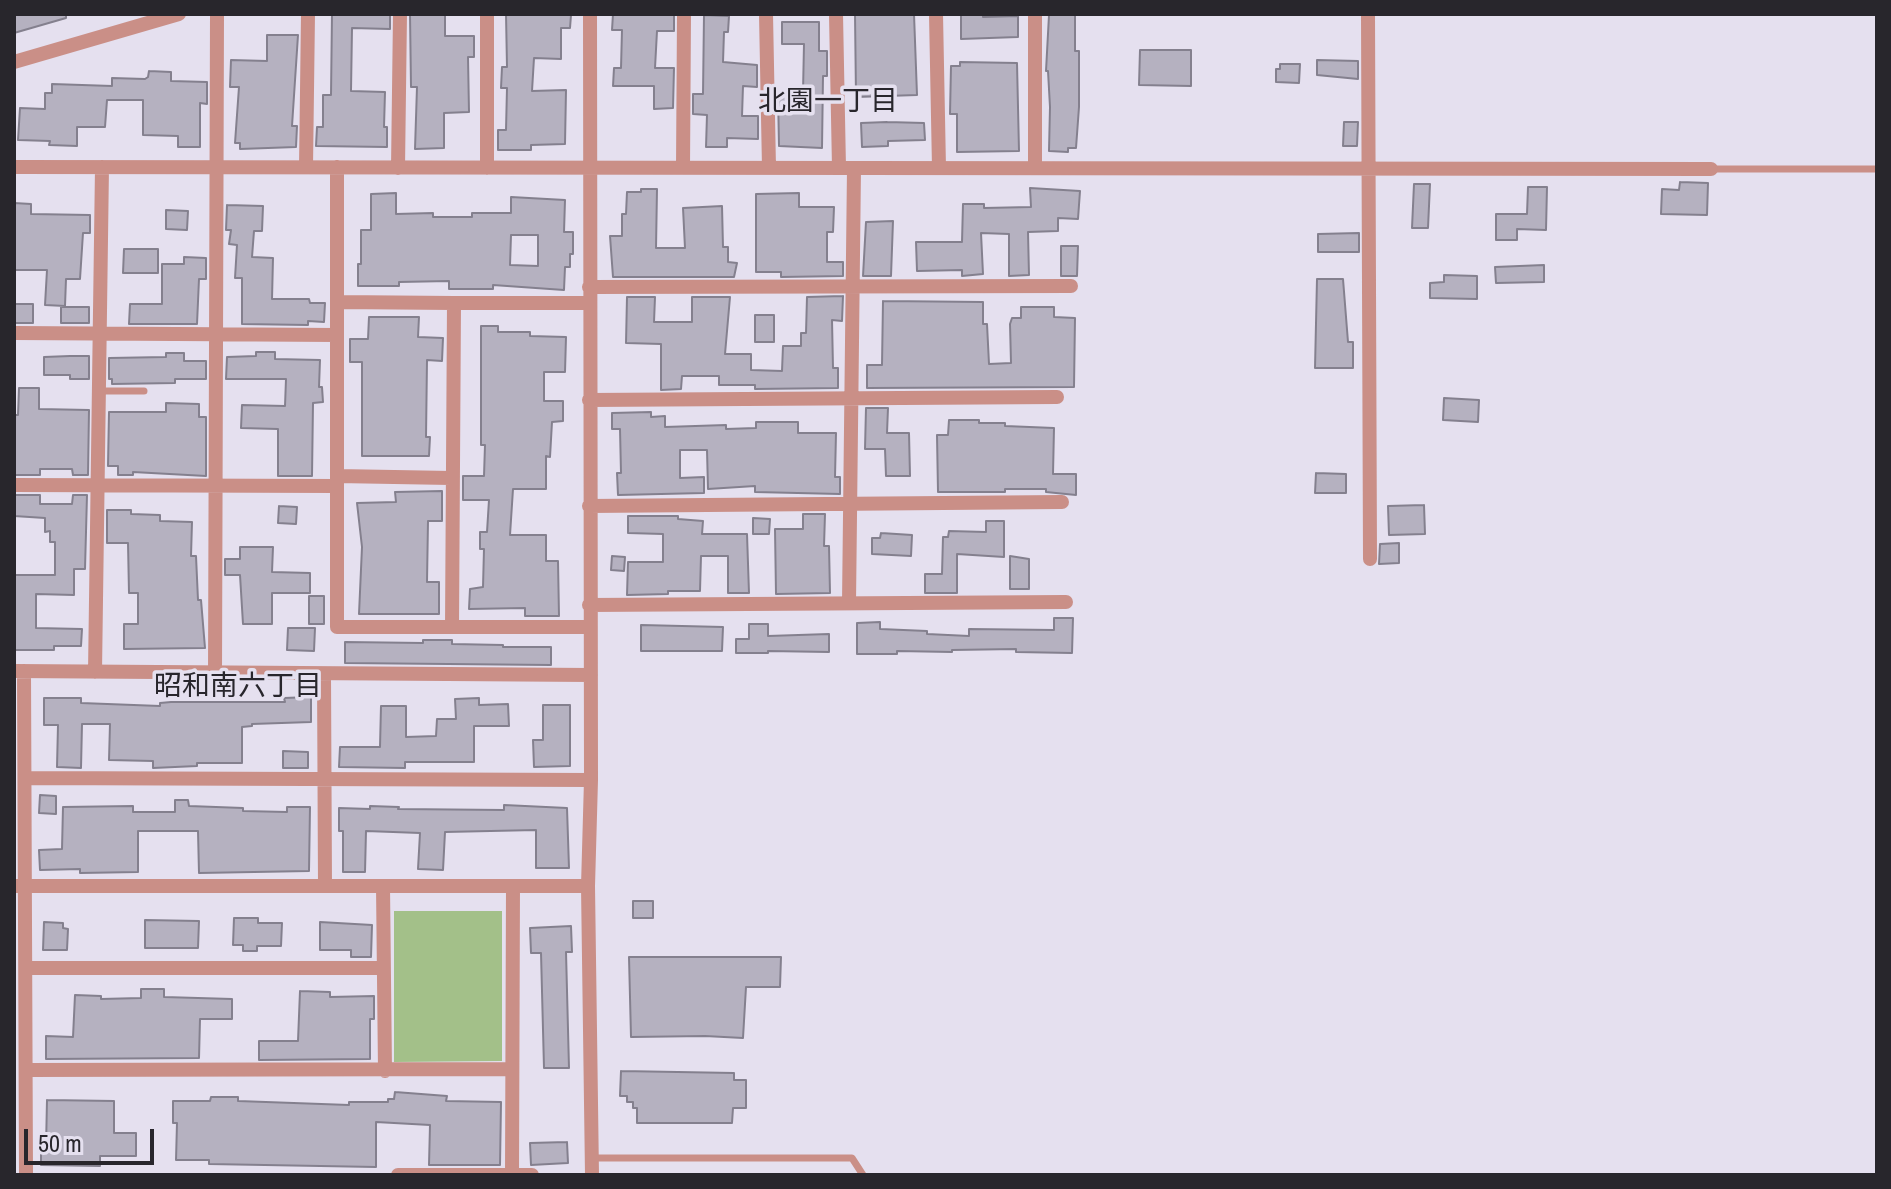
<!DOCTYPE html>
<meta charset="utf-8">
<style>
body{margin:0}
#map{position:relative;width:1891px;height:1189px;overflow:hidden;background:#e5e0ef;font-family:"Archivo Narrow",sans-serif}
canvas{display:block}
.frame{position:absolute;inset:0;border:16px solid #28262c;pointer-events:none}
.scale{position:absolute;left:24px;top:1129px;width:130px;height:36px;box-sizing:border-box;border:4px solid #28262c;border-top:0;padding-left:10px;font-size:24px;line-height:28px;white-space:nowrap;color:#28262c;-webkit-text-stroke:6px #e5e0ef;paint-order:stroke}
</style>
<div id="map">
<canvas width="1891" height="1189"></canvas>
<div class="frame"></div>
<div class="scale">50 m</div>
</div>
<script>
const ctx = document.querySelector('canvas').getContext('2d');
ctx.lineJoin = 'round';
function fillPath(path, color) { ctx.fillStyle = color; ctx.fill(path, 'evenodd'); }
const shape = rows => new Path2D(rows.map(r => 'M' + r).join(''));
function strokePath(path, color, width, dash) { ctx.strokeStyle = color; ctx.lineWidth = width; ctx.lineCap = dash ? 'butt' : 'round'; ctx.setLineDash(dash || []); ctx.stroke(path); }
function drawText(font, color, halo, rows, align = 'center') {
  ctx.font = font + ' "Archivo Narrow","Noto Sans JP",sans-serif'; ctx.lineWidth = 7; ctx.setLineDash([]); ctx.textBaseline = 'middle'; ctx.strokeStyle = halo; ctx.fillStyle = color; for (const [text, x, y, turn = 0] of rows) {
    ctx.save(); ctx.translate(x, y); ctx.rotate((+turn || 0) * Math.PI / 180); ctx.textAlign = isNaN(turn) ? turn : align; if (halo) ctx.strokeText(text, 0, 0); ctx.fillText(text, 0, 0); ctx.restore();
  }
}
const green = shape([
 [394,911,502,911,502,1061,394,1062]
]);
const building = shape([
 [14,14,66,14,66,18,14,33,14,14],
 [332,14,390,14,390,29,352,28,351,91,385,92,384,127,387,127,387,147,316,146,317,127,323,127,323,95,331,95,332,14],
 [410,14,445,14,445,36,474,36,474,57,468,57,469,112,444,113,444,148,415,149,417,87,411,87,410,14],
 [506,14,571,15,570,28,561,28,561,59,534,58,532,91,566,90,565,144,531,145,531,150,498,150,498,130,506,130,507,88,501,88,502,67,507,67,506,14],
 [613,14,674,14,674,31,657,31,655,68,674,68,673,108,654,109,654,86,613,86,614,68,621,68,622,30,612,30,613,14],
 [855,14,914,14,917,95,856,97,855,14],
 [961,14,983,14,983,17,1018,16,1018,37,961,39,961,14],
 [704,15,729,16,728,32,724,32,723,62,757,65,757,87,743,86,742,116,758,116,758,139,727,138,727,147,706,147,707,115,693,114,693,94,703,94,704,15],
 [1049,15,1075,15,1075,51,1079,51,1079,107,1076,148,1068,148,1068,152,1049,151,1050,107,1048,71,1046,71,1049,15],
 [782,22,819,22,819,51,827,51,827,76,823,76,822,148,779,146,778,93,803,92,804,44,782,44,782,22],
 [267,35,298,35,292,126,297,126,296,147,240,149,240,143,235,143,239,87,230,87,231,60,267,61,267,35],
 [1140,50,1191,50,1191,86,1139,85,1140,50],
 [1317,60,1358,61,1358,79,1317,75,1317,60],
 [960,62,1017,63,1019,151,957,152,957,114,950,114,951,66,960,66,960,62],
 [1280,64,1300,64,1299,83,1276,82,1276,69,1280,69,1280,64],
 [149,71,171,72,171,81,207,82,207,104,200,103,200,147,178,147,178,136,143,135,143,100,107,100,105,127,77,127,77,146,49,145,50,141,18,140,20,108,45,109,45,93,52,93,52,84,112,86,112,78,145,79,148,77,149,71],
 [887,122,924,123,925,140,888,141,888,146,862,147,861,123,887,122],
 [1344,122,1358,122,1357,146,1343,146,1344,122],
 [1680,182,1708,183,1707,215,1661,214,1662,189,1679,190,1680,182],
 [1414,184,1430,184,1428,228,1412,228,1414,184],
 [1528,187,1547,187,1546,230,1517,229,1517,240,1496,240,1496,214,1527,214,1528,187],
 [1030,188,1080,191,1078,219,1058,218,1058,231,1028,232,1029,275,1009,276,1009,234,981,233,983,274,962,276,962,270,917,271,916,242,962,242,963,204,984,204,984,208,1031,207,1030,188],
 [641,189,657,189,656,248,685,248,683,208,722,206,723,247,728,247,728,262,737,263,734,277,613,277,610,236,622,236,622,214,626,214,627,192,641,192,641,189],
 [396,193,396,214,433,213,433,217,472,217,472,213,511,213,511,197,565,200,564,232,573,232,573,254,570,254,570,267,565,267,564,290,493,285,493,289,449,289,449,281,399,282,399,286,358,286,358,264,361,264,361,230,371,230,371,194,396,193],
 [511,235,538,235,538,266,510,265,511,235],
 [799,193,799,207,834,207,833,232,827,232,827,262,843,262,843,276,781,277,781,272,756,272,756,194,799,193],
 [14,203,31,204,31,214,90,215,90,233,83,233,80,279,66,279,65,306,45,305,47,270,15,270,14,203],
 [227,205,263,206,262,231,254,231,252,257,273,258,272,299,309,299,310,303,325,303,324,322,308,321,308,325,242,324,242,278,235,278,237,245,229,244,231,230,226,230,227,205],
 [166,210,188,211,187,230,166,229,166,210],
 [893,221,891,276,863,276,866,222,893,221],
 [1359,233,1359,252,1318,252,1318,234,1359,233],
 [1061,246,1078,246,1077,276,1061,276,1061,246],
 [124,249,158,249,158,273,123,273,124,249],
 [184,257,206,258,206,279,199,279,197,324,129,324,130,304,162,304,162,264,184,264,184,257],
 [1544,265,1544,282,1496,283,1495,267,1544,265],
 [1444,275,1477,276,1477,299,1430,298,1430,283,1444,282,1444,275],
 [1317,279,1343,279,1348,342,1353,342,1353,368,1315,368,1317,279],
 [843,296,842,321,832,320,833,368,838,368,838,388,755,389,755,385,719,385,719,376,682,376,681,389,661,390,661,344,626,343,627,297,655,297,654,322,692,322,692,297,730,297,725,354,751,354,751,370,782,371,783,346,801,346,801,333,806,333,807,297,843,296],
 [883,301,983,302,983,324,987,324,989,364,1011,363,1010,324,1012,318,1021,318,1021,307,1054,307,1054,317,1075,318,1074,387,867,388,867,365,882,365,883,301],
 [14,304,33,304,33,323,14,323,14,304],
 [61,307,89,307,89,323,61,323,61,307],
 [755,315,774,315,774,342,755,342,755,315],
 [369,317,419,317,418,337,443,338,442,361,427,360,426,437,430,437,429,456,362,456,362,362,350,362,350,339,368,339,369,317],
 [481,326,498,326,498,332,530,332,530,336,566,337,565,372,544,372,544,401,563,401,563,421,552,422,550,457,546,456,546,489,513,489,510,535,546,535,546,561,558,561,559,616,525,616,525,608,469,609,470,589,483,587,484,549,480,549,480,532,487,532,489,500,463,500,463,476,484,476,485,445,481,445,481,326],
 [256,352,275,352,275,359,320,360,319,387,322,387,323,402,313,403,312,476,278,476,278,429,241,428,242,405,285,406,286,379,226,379,227,357,256,356,256,352],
 [166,353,184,353,184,361,206,361,206,379,175,379,175,383,112,384,112,379,109,379,109,358,166,357,166,353],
 [70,356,89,356,89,379,70,379,70,375,44,375,44,357,70,356],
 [19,388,39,388,39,409,89,410,88,475,73,475,72,469,40,469,40,475,14,475,14,415,18,415,19,388],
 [1444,398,1479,400,1478,422,1443,420,1444,398],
 [166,403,199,404,199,417,206,417,206,476,133,472,133,475,118,475,118,466,108,466,109,412,166,412,166,403],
 [866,408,888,408,887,433,909,433,910,476,886,476,885,449,865,449,866,408],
 [651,412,651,417,665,416,665,427,726,425,726,429,756,428,756,422,798,422,798,433,836,433,835,477,840,477,840,494,755,492,755,486,708,489,707,450,680,450,680,478,704,477,704,493,618,495,617,473,621,473,620,429,612,429,612,413,651,412],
 [949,420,979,420,979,423,1005,423,1005,426,1054,428,1053,474,1076,474,1076,495,1046,492,1046,489,1005,489,1005,492,938,492,937,435,948,435,949,420],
 [1316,473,1346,474,1346,493,1315,493,1316,473],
 [442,491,442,521,428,521,427,582,439,582,439,614,359,614,362,547,357,503,396,502,395,492,442,491],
 [14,495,40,495,40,504,72,504,73,495,87,495,85,569,74,569,74,595,36,594,36,628,82,629,81,646,54,646,54,650,14,650,14,575,55,575,55,542,50,542,50,531,45,532,45,518,14,516,14,495],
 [1424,505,1425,534,1389,535,1388,506,1424,505],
 [279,506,297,507,296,524,278,523,279,506],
 [107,510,131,510,131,514,160,515,160,521,192,522,191,556,196,556,198,600,201,600,205,648,124,649,124,624,138,624,138,593,129,593,128,543,107,543,107,510],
 [803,514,825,514,824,546,829,546,830,593,776,594,775,529,803,529,803,514],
 [628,516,678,516,678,519,703,521,702,534,747,534,749,593,728,593,728,556,701,556,700,591,668,591,668,594,627,595,628,562,663,562,663,534,628,533,628,516],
 [753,518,770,519,769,534,753,534,753,518],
 [986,521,1004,521,1004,557,957,554,957,593,925,593,925,574,942,574,943,537,948,537,949,531,986,532,986,521],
 [881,533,912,535,911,556,872,554,872,538,880,538,881,533],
 [1399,543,1399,563,1379,564,1380,544,1399,543],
 [240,547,273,547,272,572,310,573,310,593,272,593,272,624,243,624,240,575,225,575,225,559,240,559,240,547],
 [612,556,625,557,624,571,611,570,612,556],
 [1010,556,1029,559,1029,589,1010,589,1010,556],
 [309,596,324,596,324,624,309,624,309,596],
 [1054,618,1073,618,1072,653,1016,652,1016,649,952,650,952,652,897,651,897,654,857,654,857,623,880,622,880,629,927,631,927,634,969,636,969,629,1054,630,1054,618],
 [749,624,768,624,768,636,829,634,829,652,768,651,768,653,736,653,736,639,749,639,749,624],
 [641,625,723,627,722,651,641,651,641,625],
 [288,628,315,628,314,651,287,650,288,628],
 [423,640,452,640,452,644,503,645,503,647,551,647,551,665,345,663,345,642,423,643,423,640],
 [311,697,311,722,252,724,252,726,242,727,242,763,197,763,197,766,153,768,153,761,109,760,110,724,82,724,81,768,57,767,58,725,44,725,44,698,81,698,81,703,160,706,160,703,171,702,285,702,284,698,311,697],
 [479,698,479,705,508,704,509,726,474,726,474,762,405,762,405,768,339,767,340,747,380,747,381,706,406,706,406,737,436,736,437,719,456,719,455,699,479,698],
 [543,705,570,705,570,766,534,767,533,740,543,740,543,705],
 [283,751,308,752,308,768,283,768,283,751],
 [40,795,56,796,56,814,39,813,40,795],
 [175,800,188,800,189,806,243,808,243,811,287,812,287,807,310,807,309,871,199,873,198,831,138,831,138,872,80,873,80,869,40,870,39,850,62,849,63,807,133,806,133,812,175,812,175,800],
 [504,805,567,808,569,868,536,868,536,830,445,832,443,870,418,869,420,833,366,831,365,872,343,872,343,831,339,831,339,808,370,809,370,806,399,807,398,809,504,810,504,805],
 [633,901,653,901,653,918,633,918,633,901],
 [234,918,258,918,258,923,282,923,281,946,257,946,257,951,243,951,243,945,233,945,234,918],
 [145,920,199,921,198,948,145,948,145,920],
 [44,922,63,923,63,928,68,929,67,950,43,950,44,922],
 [320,922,372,925,371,957,351,957,351,950,320,950,320,922],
 [571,926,572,952,566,952,569,1068,544,1068,541,953,531,953,530,928,571,926],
 [629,957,781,957,780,987,746,987,743,1038,705,1036,631,1037,629,957],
 [141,989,164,989,164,997,232,999,232,1019,200,1019,199,1058,46,1059,46,1036,73,1037,75,995,101,996,101,999,141,998,141,989],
 [300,991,330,992,330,997,374,996,374,1019,370,1019,370,1059,259,1060,259,1041,298,1041,300,991],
 [621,1071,734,1073,734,1080,746,1080,746,1108,733,1108,732,1123,637,1123,637,1108,633,1108,633,1102,627,1102,627,1096,620,1096,621,1071],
 [395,1092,447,1096,446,1101,501,1102,500,1165,429,1165,430,1125,376,1122,376,1167,209,1164,209,1160,176,1160,177,1123,173,1123,173,1101,210,1101,211,1097,238,1097,238,1101,349,1105,349,1102,388,1102,388,1099,394,1099,395,1092],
 [47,1100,114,1101,114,1133,136,1133,136,1156,100,1156,100,1166,41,1165,41,1147,46,1147,47,1100],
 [567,1142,568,1163,531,1165,530,1143,567,1142]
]);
const lane = shape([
 [1711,169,1877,169],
 [99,391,144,391],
 [592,1158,852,1158,863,1175]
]);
const street = shape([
 [487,14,487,168],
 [590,14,591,780,588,886,592,1175],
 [766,14,769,168],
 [836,14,839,168],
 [936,14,939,168],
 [1035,14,1035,167],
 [1368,14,1370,559],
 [14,62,179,14],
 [14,167,1711,169],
 [306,167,308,14],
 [337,167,337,627,589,627],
 [398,168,400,14],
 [683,168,684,14],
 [589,287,1071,286],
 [337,302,454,303],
 [14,333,337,335],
 [589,400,1057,397],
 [337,476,451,478],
 [14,485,337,486],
 [589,506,1062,502],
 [849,603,854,168],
 [589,605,1066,602],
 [452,627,454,303,589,303],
 [14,671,591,675],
 [24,671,26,1175],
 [95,672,102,167],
 [215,673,217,14],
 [324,674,325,886],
 [25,778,591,780],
 [14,886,588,886],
 [383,886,385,1071],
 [26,968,383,968],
 [26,1070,512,1069],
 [398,1175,532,1175],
 [512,1175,513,886]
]);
const neighbourhoodNames = [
 ["北園一丁目",828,102],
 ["昭和南六丁目",238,687]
];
fillPath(green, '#a3c089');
fillPath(building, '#b5b1c0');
strokePath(building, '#84808e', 2);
strokePath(lane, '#ca8f87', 7);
strokePath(street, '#ca8f87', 14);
drawText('28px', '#28262c', '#e5e0ef', neighbourhoodNames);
</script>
